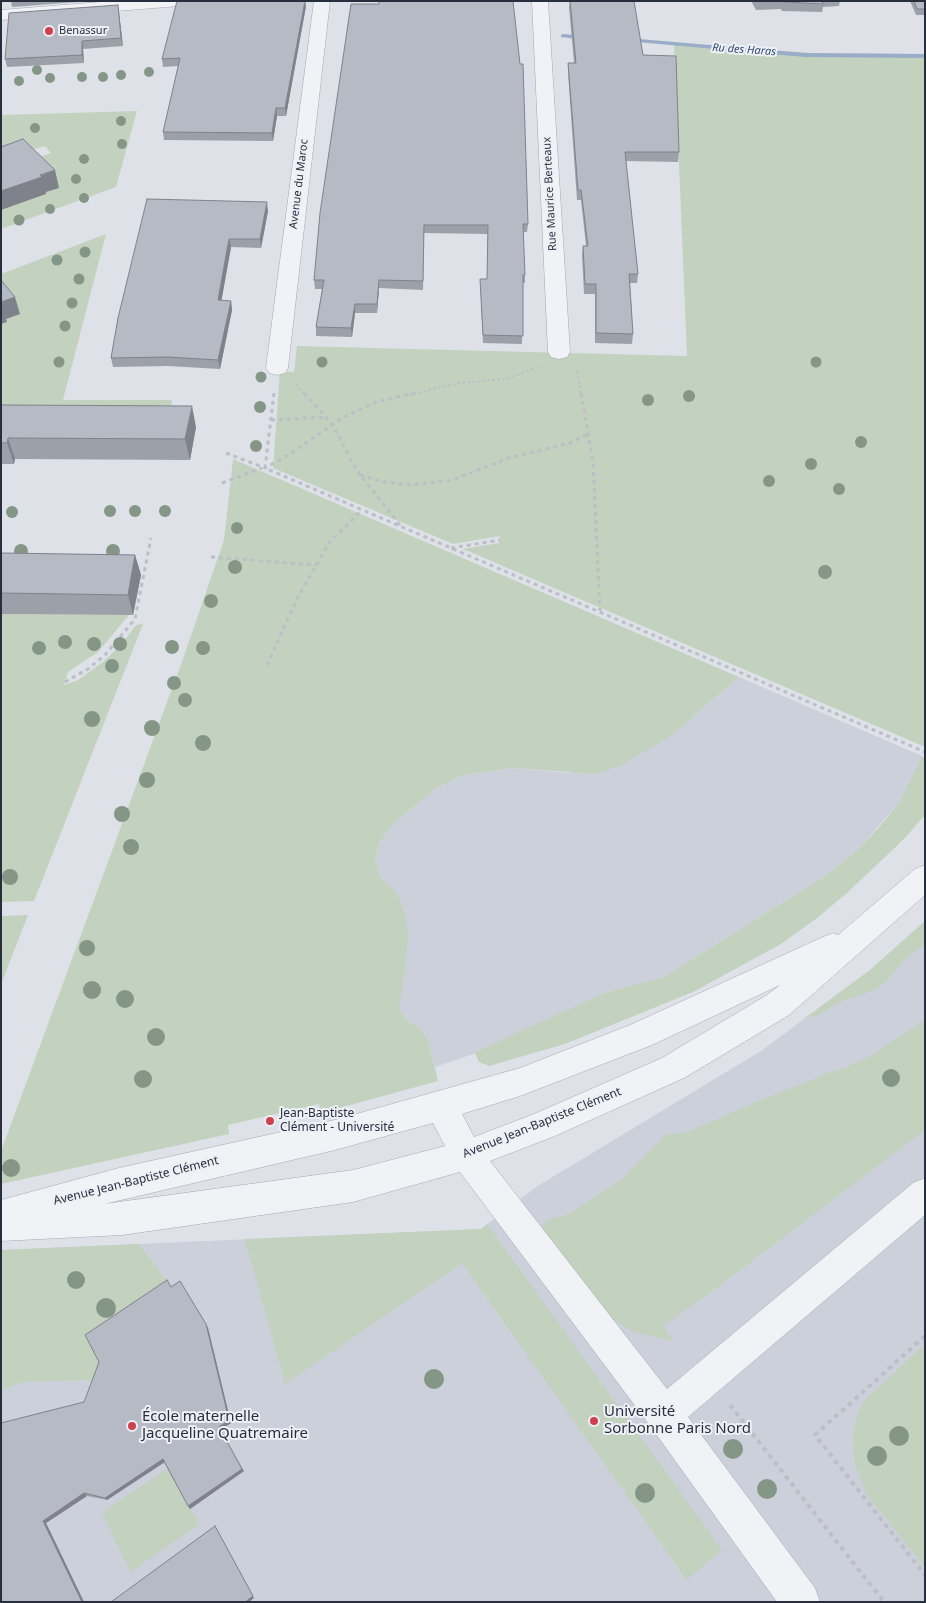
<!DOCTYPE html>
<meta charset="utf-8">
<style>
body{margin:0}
#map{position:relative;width:926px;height:1603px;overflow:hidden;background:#dee1e8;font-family:"Noto Sans",sans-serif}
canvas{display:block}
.frame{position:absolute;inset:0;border:2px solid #272f3f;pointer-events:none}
</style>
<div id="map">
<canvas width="926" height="1603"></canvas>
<div class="frame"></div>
</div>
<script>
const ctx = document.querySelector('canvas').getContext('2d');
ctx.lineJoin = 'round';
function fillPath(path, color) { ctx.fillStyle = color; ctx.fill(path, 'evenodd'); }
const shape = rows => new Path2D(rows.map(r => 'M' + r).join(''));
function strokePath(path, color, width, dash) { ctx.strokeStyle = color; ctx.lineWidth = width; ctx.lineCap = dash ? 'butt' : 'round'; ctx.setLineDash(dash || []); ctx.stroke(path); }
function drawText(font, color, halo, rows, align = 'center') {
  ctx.font = font + ' "Noto Sans",sans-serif'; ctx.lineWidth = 4; ctx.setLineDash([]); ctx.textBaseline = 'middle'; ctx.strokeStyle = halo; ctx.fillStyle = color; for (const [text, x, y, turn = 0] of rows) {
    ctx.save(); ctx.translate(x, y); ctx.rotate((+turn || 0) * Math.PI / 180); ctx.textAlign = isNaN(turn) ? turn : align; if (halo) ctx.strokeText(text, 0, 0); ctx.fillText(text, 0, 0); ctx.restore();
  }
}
const built = shape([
 [739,677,922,756,899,803,857,850,828,874,664,977,607,992,479,1052,435,1067,428,1039,419,1028,406,1019,399,1008,403,907,397,894,380,877,375,860,380,842,394,823,438,787,465,775,512,768,569,773,692,718],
 [925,921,925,1602,1,1602,1,1250,481,1229,536,1187,761,1051,870,970]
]);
const green = shape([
 [674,43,811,53,925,54,925,747,463,549,499,543,500,536,453,544,273,468,280,371,294,372,297,346,687,356],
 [137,111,116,187,1,229,1,210,7,208,6,206,46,194,31,160,51,153,45,146,28,151,1,148,1,115],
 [106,234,63,400,172,400,169,427,1,426,1,324,5,320,1,274],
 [233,459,739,677,672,735,620,766,595,774,512,768,465,775,438,787,394,823,380,842,375,860,380,877,397,893,403,907,408,930,406,963,399,1008,406,1019,419,1028,428,1039,438,1081,321,1113,319,1104,228,1125,229,1134,1,1184,1,1151,183,659,224,540],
 [1,614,129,615,98,652,68,672,64,685,78,680,103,662,119,647,136,625,143,624,34,901,1,902],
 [922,756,925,758,925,815,905,838,847,893,817,918,781,944,693,992,565,1044,489,1066,479,1062,475,1053,512,1035,607,992,664,977,828,874,857,850,880,826,899,803],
 [28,915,1,984,1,916],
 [925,921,925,945,906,958,884,984,870,992,842,1001,817,1016,805,1018,870,970],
 [925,1020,925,1130,723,1283,663,1326,673,1341,633,1332,607,1315,542,1230,546,1220,569,1214,622,1179,666,1135,687,1132,761,1100,828,1073,845,1068,868,1057],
 [487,1224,722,1550,687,1580,462,1263,285,1384,245,1239,481,1229],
 [139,1244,169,1284,105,1355,95,1380,22,1382,1,1391,1,1250],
 [925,1344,925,1568,866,1493,855,1464,853,1437,857,1415,863,1402],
 [168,1468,199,1524,131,1572,102,1513]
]);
const stream = shape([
 [563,34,586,36,590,38,586,40,561,37,561,35,563,34],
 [627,38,805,53,925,54,925,58,805,57,625,41,623,40,627,38]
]);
const pathFar2 = shape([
 [577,371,581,395],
 [296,384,305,395],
 [409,395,459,383,506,379,537,367]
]);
const pathFar1 = shape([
 [274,393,265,468,925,752],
 [304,393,332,424,357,471,400,525],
 [581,393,593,462,600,611],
 [271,420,326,417],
 [226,453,265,468,290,454,342,418,376,402,414,393],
 [360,475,384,482,410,485,452,480,509,458,570,443,588,434],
 [222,483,262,468],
 [451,548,500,540],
 [211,557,316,565],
 [267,665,298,597,329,543,362,510],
 [65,682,88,669,105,655,135,619,151,538]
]);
const path = shape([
 [925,1336,815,1435,925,1575],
 [730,1405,884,1602]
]);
const minor = shape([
 [113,1,188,1,180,6,1,20,1,10,113,1],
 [314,1,330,1,288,368,285,373,277,375,269,373,266,368,314,1],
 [532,1,548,1,570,352,567,357,559,359,551,357,548,352,532,1],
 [925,865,925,895,789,1015,684,1078,555,1136,490,1161,667,1389,913,1183,925,1178,925,1215,688,1417,815,1588,820,1602,777,1602,651,1427,460,1172,353,1202,122,1235,1,1241,1,1200,119,1168,335,1120,520,1068,630,1025,823,937,833,933,838,935,915,869,925,865],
 [780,985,767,995,662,1058,534,1114,474,1137,462,1114,520,1096,652,1045,780,985],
 [433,1123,445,1146,353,1170,104,1204,335,1150,433,1123]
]);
const trees = [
 [37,70,5],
 [149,72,5],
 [121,75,5],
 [82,77,5],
 [103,77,5],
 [50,78,5],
 [19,81,5],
 [121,121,5],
 [35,128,5],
 [122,144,5],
 [84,159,5],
 [76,179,5],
 [84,198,5],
 [50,209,5],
 [19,220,5.5],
 [85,252,5.5],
 [57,260,5.5],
 [79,279,5.5],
 [72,303,5.5],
 [65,326,5.5],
 [59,362,5.5],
 [322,362,5.5],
 [816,362,5.5],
 [261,377,5.5],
 [689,396,6],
 [648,400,6],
 [260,407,6],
 [861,442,6],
 [256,446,6],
 [811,464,6],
 [769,481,6],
 [839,489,6],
 [110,511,6],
 [135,511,6],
 [165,511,6],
 [12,512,6],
 [237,528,6],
 [21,551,7],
 [113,551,7],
 [235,567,7],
 [825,572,7],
 [211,601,7],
 [65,642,7],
 [94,644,7],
 [120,644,7],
 [172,647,7],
 [39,648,7],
 [203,648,7],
 [112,666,7],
 [174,683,7],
 [185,700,7],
 [92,719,8],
 [152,728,8],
 [203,743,8],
 [147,780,8],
 [122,814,8],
 [131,847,8],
 [10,877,8],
 [87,948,8],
 [92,990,9],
 [125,999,9],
 [156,1037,9],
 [891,1078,9],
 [143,1079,9],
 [11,1168,9],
 [76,1280,9],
 [106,1308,10],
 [434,1379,10],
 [899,1436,10],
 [733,1449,10],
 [877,1456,10],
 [767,1489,10],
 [645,1493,10]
];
const wall = shape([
 [11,1,90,1,12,7],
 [570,1,634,1,643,55,679,152,678,162,626,161,638,274,637,283,630,283,633,334,632,344,595,343,595,294,584,294,582,255,583,246,586,246,581,200,577,200,568,73,568,63,574,63,569,7],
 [751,1,840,1,839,6,823,7,822,12,782,11,781,9,756,10],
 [910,1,925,1,925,15,916,15],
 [351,4,528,224,527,232,523,232,525,275,525,283,523,283,522,344,483,343,480,279,487,279,488,234,424,233,423,290,379,288,377,313,355,313,352,337,316,336,316,327,322,289,315,289,314,280],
 [118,5,123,46,83,49,84,63,7,67,5,59],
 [306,6,286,116,277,116,273,141,164,140,163,132,178,66,163,67,162,59],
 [268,211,261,248,231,247,221,300,231,301,232,310,220,369,168,366,113,367,111,358,118,318],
 [1,405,196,427,190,460,15,459,14,464,1,464],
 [1,553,135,555,141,575,133,615,1,614],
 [171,1287,208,1328,231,1423,220,1430,244,1471,190,1509,164,1462,107,1500,87,1496,46,1523,84,1602,1,1602,84,1402]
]);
const shadedWall = shape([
 [305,1,306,6,286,116,285,108],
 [118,5,119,13,123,46,121,38],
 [82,41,83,49,84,63,82,55],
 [276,108,277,116,273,141,272,133],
 [55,170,59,188,46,192,46,194,1,210,1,191],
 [267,202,268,211,261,248,260,239],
 [229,239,231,247,220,309,218,300],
 [379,280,379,288,377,313,377,304],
 [15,297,20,314,6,319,7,322,1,324,1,302],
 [231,301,232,310,220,369,218,360],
 [355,304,355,313,352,337,351,328],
 [192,406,196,427,190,460,185,439],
 [8,438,15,459,14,464,7,443],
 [135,555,141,575,133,615,128,595],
 [206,1324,208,1328,231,1423,220,1430,219,1427],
 [163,1459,165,1462,107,1500,105,1498],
 [242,1469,244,1471,190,1509,188,1506],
 [84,1493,87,1496,46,1523,84,1602,82,1602,43,1521],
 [215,1526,254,1598,249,1602,245,1602]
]);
const building = shape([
 [177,1,305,1,285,108,276,108,272,133,163,132,180,58,162,59,177,1],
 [379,1,513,1,520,64,523,64,528,224,523,224,525,275,523,275,523,336,483,335,480,279,487,279,488,225,424,225,423,281,379,280,377,304,355,304,351,328,316,327,324,280,314,280,320,213,351,4,379,4,379,1],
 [570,1,634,1,643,55,676,56,679,152,625,152,638,274,629,274,633,334,596,333,596,284,585,284,583,246,588,246,581,190,578,190,568,63,576,63,570,1],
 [783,1,822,1,823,4,784,2,783,1],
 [914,1,925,1,925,9,917,9,914,1],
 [118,5,121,38,82,41,82,55,5,59,9,13,118,5],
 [23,139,55,170,40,175,42,177,1,191,1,147,23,139],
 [147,199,267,202,260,239,229,239,218,300,231,301,218,360,167,357,111,358,118,318,147,199],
 [1,280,15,297,1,302,1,280],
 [1,405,192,406,185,439,8,438,7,443,1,443,1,405],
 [1,553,135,555,128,595,1,593,1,553],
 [167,1280,171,1287,180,1281,206,1324,229,1420,219,1427,242,1469,188,1506,163,1459,105,1498,84,1493,43,1521,82,1602,1,1602,1,1423,84,1402,99,1362,85,1335,167,1280],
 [215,1526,253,1596,245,1602,111,1602,215,1526]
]);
const markers = [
 [49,31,5,"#ce424f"],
 [270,1121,5,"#ce424f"],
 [594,1421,5,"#ce424f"],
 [132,1426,5,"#ce424f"]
];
const farPoinames = [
 ["Benassur",59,31]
];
const farWaternames = [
 ["Ru des Haras",744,50,4]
];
const farStreetnames = [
 ["Avenue du Maroc",299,184,-83],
 ["Rue Maurice Berteaux",550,194,-93]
];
const poiNames = [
 ["Jean-Baptiste",280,1114],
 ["Clément - Université",280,1128]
];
const streetNames = [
 ["Avenue Jean-Baptiste Clément",542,1123,-22],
 ["Avenue Jean-Baptiste Clément",136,1181,-14]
];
const nearPoinames = [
 ["Université",604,1412],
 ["Sorbonne Paris Nord",604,1429],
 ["École maternelle",142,1417],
 ["Jacqueline Quatremaire",142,1434]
];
fillPath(built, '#ccd0da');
fillPath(green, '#c3d2bf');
fillPath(stream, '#99adc8');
strokePath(minor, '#a3a8b2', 1);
strokePath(pathFar2, '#bcbfc6', 2, [2.5, 2.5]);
strokePath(pathFar1, '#bcbfc6', 3, [4, 4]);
strokePath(path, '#bcbfc6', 4, [4.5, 4.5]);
fillPath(minor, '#f1f2f6');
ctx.fillStyle = '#849786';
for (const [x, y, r] of trees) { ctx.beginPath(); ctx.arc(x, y, r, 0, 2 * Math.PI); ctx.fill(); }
fillPath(wall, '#9ca0a9');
fillPath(shadedWall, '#7f828a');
fillPath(building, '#b5bac5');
strokePath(building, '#7f828a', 1);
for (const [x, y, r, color] of markers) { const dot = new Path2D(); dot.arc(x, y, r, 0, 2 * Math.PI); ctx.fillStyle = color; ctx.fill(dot); strokePath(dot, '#eef0f5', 2); }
drawText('11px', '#272f3f', '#eef0f5', farPoinames, 'left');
drawText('italic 11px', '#314b73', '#eef0f5', farWaternames);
drawText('11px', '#272f3f', '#eef0f5', farStreetnames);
drawText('12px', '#272f3f', '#eef0f5', poiNames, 'left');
drawText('12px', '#272f3f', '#eef0f5', streetNames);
drawText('15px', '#272f3f', '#eef0f5', nearPoinames, 'left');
</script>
